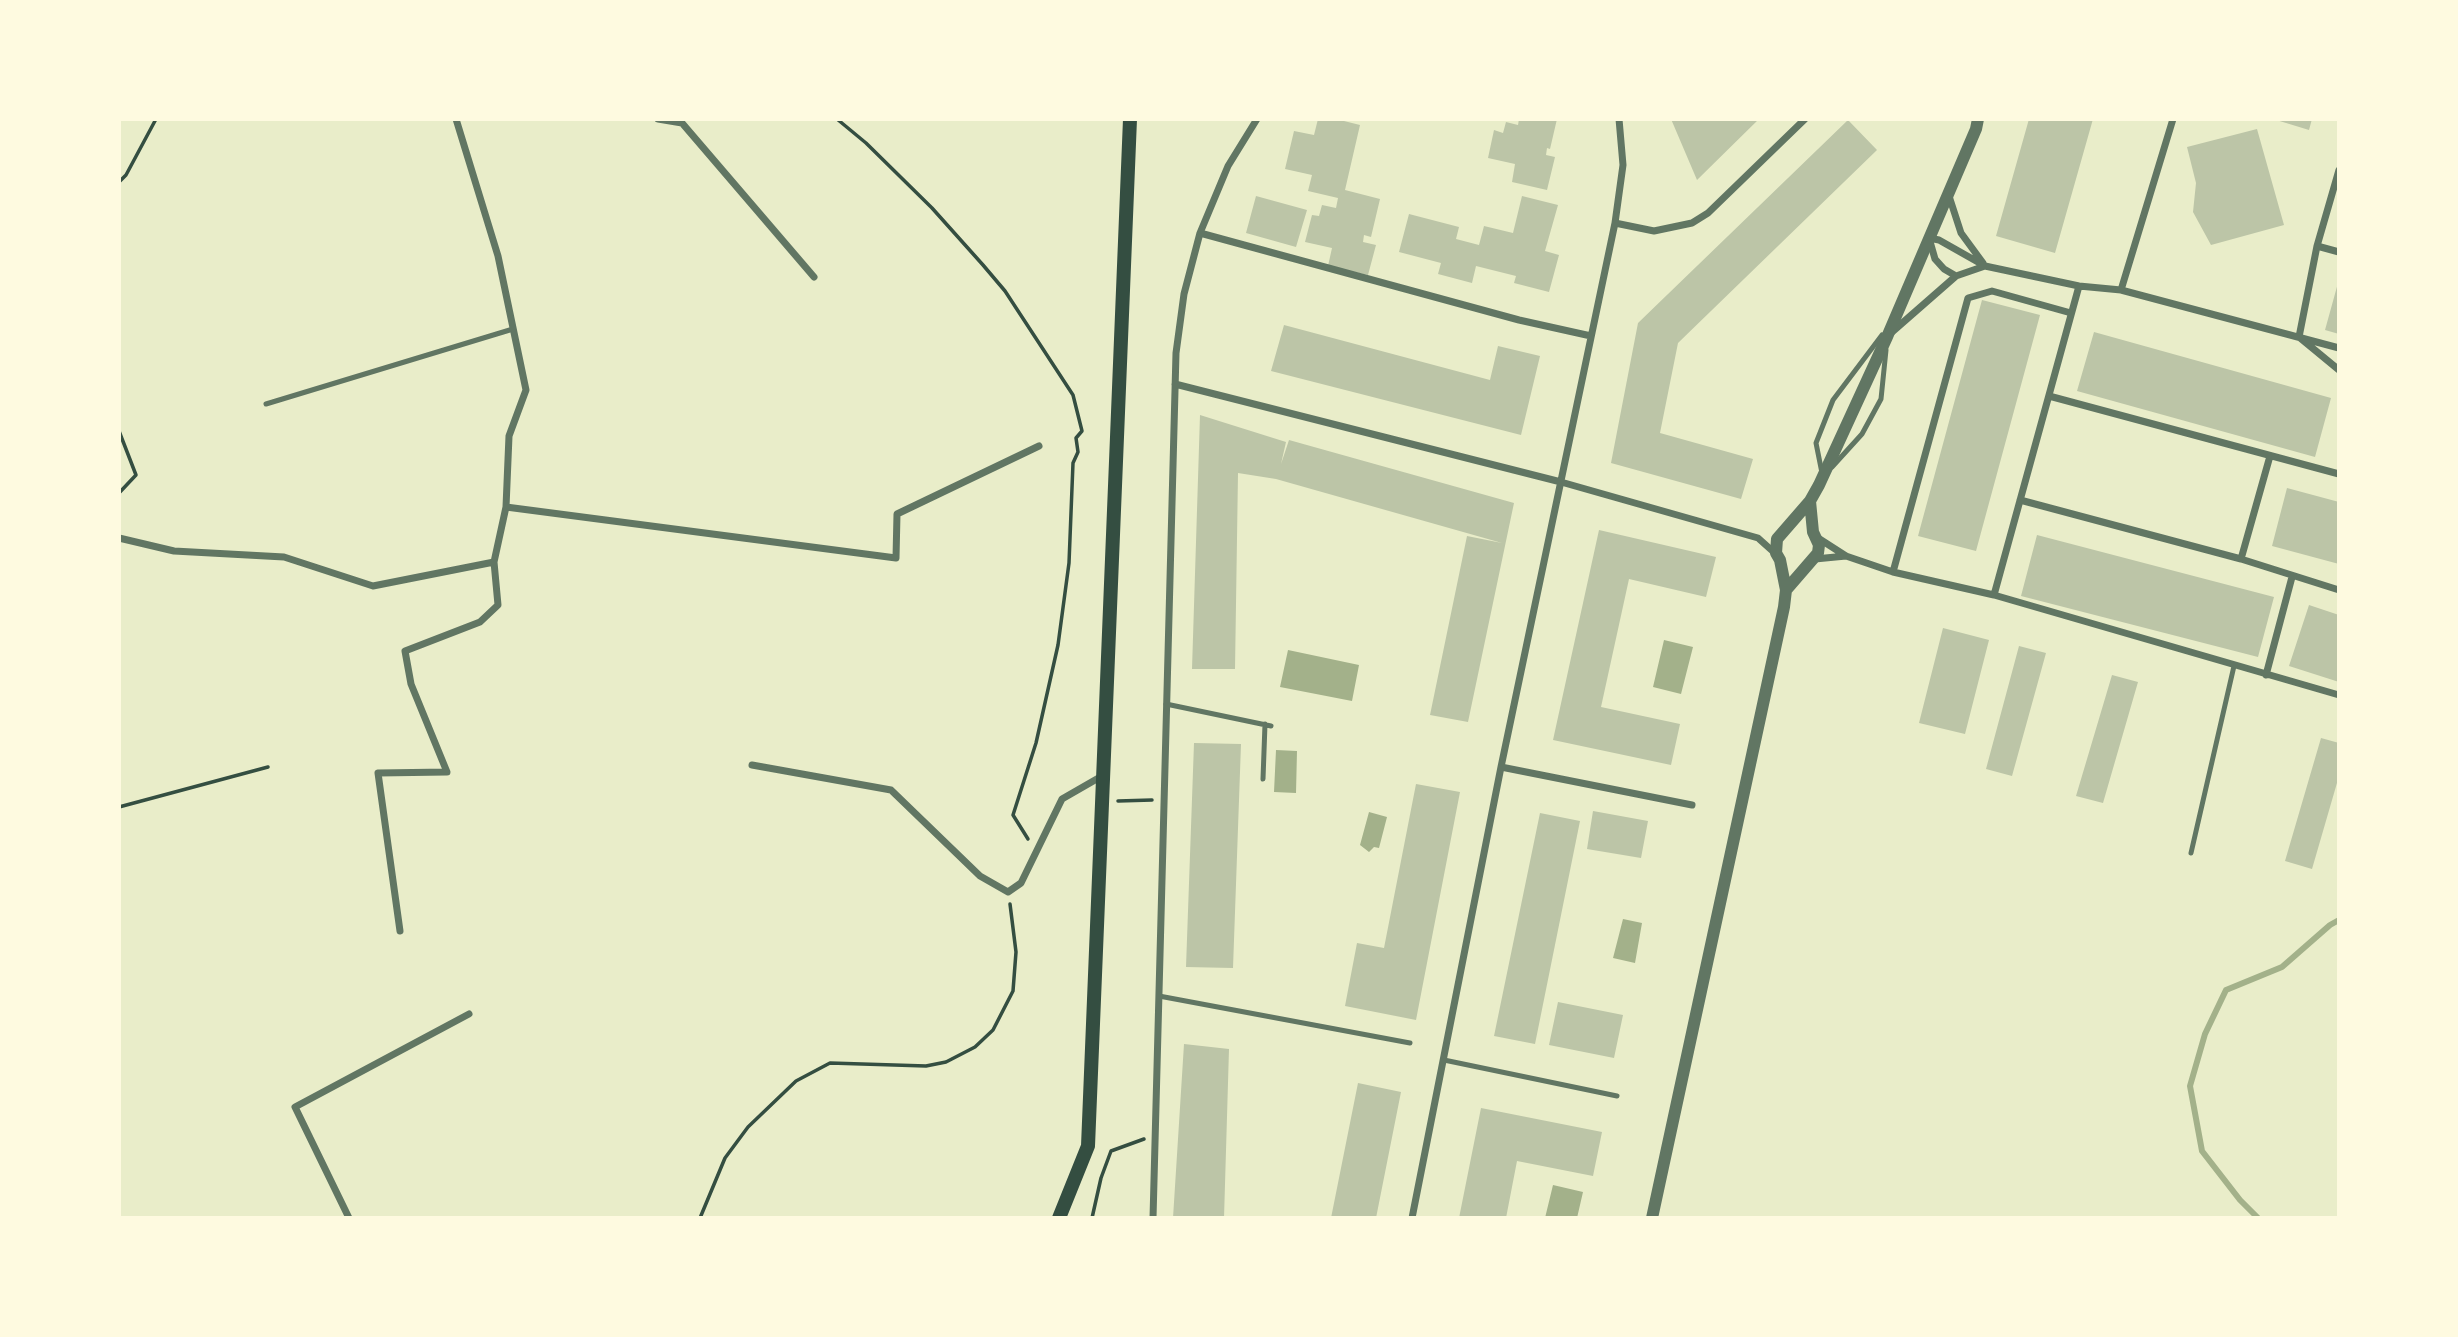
<!DOCTYPE html>
<style>
body{margin:0}
#map{position:relative;width:2458px;height:1337px;overflow:hidden;background:#e9edc9;font-family:"Varela Round",sans-serif}
canvas{display:block}
.frame{position:absolute;inset:0;border:121px solid #fefae0;pointer-events:none}
</style>
<div id="map">
<canvas width="2458" height="1337"></canvas>
<div class="frame"></div>
</div>
<script>
const ctx = document.querySelector('canvas').getContext('2d');
ctx.lineJoin = 'round';
function fillPath(path, color) { ctx.fillStyle = color; ctx.fill(path, 'evenodd'); }
const shape = rows => new Path2D(rows.map(r => 'M' + r).join(''));
function strokePath(path, color, width, dash) { ctx.strokeStyle = color; ctx.lineWidth = width; ctx.lineCap = dash ? 'butt' : 'round'; ctx.setLineDash(dash || []); ctx.stroke(path); }
const water = shape([
 [1664,640,1693,647,1681,694,1653,687],
 [1288,650,1359,665,1352,701,1280,687],
 [1276,750,1297,751,1296,793,1274,792],
 [1369,812,1387,817,1379,848,1374,847,1369,852,1360,845],
 [1623,919,1642,923,1635,963,1613,958],
 [1553,1185,1583,1192,1577,1218,1545,1218]
]);
const stream = shape([
 [2258,1218,2240,1200,2202,1151,2190,1086,2205,1034,2226,990,2282,967,2330,925,2339,920]
]);
const building = shape([
 [1318,119,1336,119,1360,125,1345,190,1380,199,1371,237,1364,235,1363,242,1376,245,1368,275,1328,266,1332,248,1305,242,1312,215,1319,216,1322,205,1336,208,1338,198,1308,191,1312,175,1285,169,1294,131,1314,135],
 [1519,119,1557,119,1550,149,1547,148,1546,155,1555,157,1547,190,1512,182,1515,164,1488,158,1494,130,1503,133,1506,122,1518,125],
 [1671,119,1759,119,1697,180],
 [2029,119,2093,119,2055,253,1996,236],
 [2273,119,2312,119,2309,130],
 [1848,120,1877,150,1678,343,1660,433,1753,459,1741,499,1611,463,1638,323],
 [2257,129,2284,225,2211,245,2193,212,2196,183,2187,147],
 [1256,196,1307,210,1296,247,1246,233],
 [1522,196,1558,205,1545,251,1559,255,1549,292,1514,283,1516,276,1476,266,1472,283,1438,274,1441,263,1399,252,1409,214,1459,227,1456,239,1479,245,1484,226,1513,233],
 [2338,283,2339,283,2339,334,2325,330],
 [1982,300,2040,315,1976,551,1918,536],
 [1284,325,1490,380,1498,346,1540,356,1521,435,1271,371],
 [2094,332,2331,398,2315,457,2077,391],
 [1200,415,1286,442,1281,464,1289,440,1514,503,1468,722,1430,715,1467,536,1502,543,1276,479,1238,473,1235,669,1192,669],
 [2287,488,2339,502,2339,564,2272,546],
 [1599,530,1716,557,1706,597,1629,579,1601,707,1680,724,1671,765,1553,740],
 [2037,535,2274,597,2258,657,2021,596],
 [2309,605,2339,615,2339,682,2289,666],
 [1943,628,1989,640,1965,734,1919,723],
 [2019,646,2046,653,2012,776,1986,769],
 [2112,675,2138,682,2103,803,2076,796],
 [2321,738,2339,743,2339,776,2312,869,2285,861],
 [1194,743,1241,744,1233,968,1186,967],
 [1416,784,1460,792,1416,1020,1345,1006,1357,943,1384,948],
 [1593,811,1648,821,1641,858,1587,849],
 [1540,813,1580,821,1535,1044,1494,1036],
 [1558,1002,1623,1015,1614,1058,1549,1045],
 [1184,1044,1229,1049,1224,1218,1173,1218],
 [1358,1083,1401,1092,1376,1218,1331,1218],
 [1481,1108,1602,1132,1593,1176,1517,1161,1506,1218,1459,1218]
]);
const path = shape([
 [837,119,866,143,932,208,983,265,1005,291,1073,395,1082,431,1076,438,1078,452,1073,463,1069,563,1058,645,1036,743,1013,815,1028,839],
 [119,182,126,175,156,119],
 [119,431,136,475,119,493],
 [1118,801,1152,800],
 [119,807,268,767],
 [700,1218,725,1158,748,1127,796,1081,830,1063,926,1066,946,1062,975,1047,993,1030,1013,991,1016,952,1010,904],
 [1092,1218,1101,1178,1111,1151,1144,1139]
]);
const service = shape([
 [266,404,513,329],
 [1832,467,1862,434,1881,399,1886,350],
 [1822,473,1816,443,1833,400,1882,335],
 [1166,704,1271,726],
 [1263,779,1265,724],
 [2191,853,2234,666],
 [1159,996,1410,1043],
 [1444,1060,1617,1096]
]);
const minor = shape([
 [658,119,682,123,814,277],
 [1949,196,1961,233,1983,263],
 [1615,223,1654,231,1692,223,1708,213,1805,119],
 [1200,233,1519,320,1591,336],
 [2317,246,2339,170],
 [2339,252,2317,246,2299,337,2339,370],
 [1956,276,1944,269,1935,259,1929,238,1939,240,1985,266,2079,286,2121,290,2339,348],
 [2121,290,2173,119],
 [1892,332,1956,276,1985,266],
 [1175,384,1561,482,1758,538,1777,555],
 [2049,396,2339,474],
 [2020,500,2241,559,2339,590],
 [506,507,896,558,897,514,1039,446],
 [119,538,174,551,284,557,373,586,494,562],
 [1818,538,1846,556,1893,572,1994,595,2339,695],
 [1815,559,1846,556],
 [2241,559,2270,456],
 [1893,572,1968,298,1992,291,2071,313],
 [1994,595,2079,286],
 [2266,675,2292,577],
 [752,765,891,790,980,876,1008,892,1021,883,1062,799,1102,776],
 [1501,767,1692,805],
 [400,931,378,773,447,772,411,684,405,651,480,622,498,605,494,562,506,507,509,436,526,390,498,256,456,119],
 [349,1218,295,1107,469,1014],
 [1153,1218,1176,353,1184,294,1200,233,1228,166,1257,119],
 [1412,1218,1501,767,1615,223,1623,165,1619,119]
]);
const tertiary = shape([
 [1786,590,1818,553,1819,545,1813,532,1810,501],
 [1652,1218,1784,607,1786,590,1780,560,1776,553,1777,539,1810,501,1819,485,1887,337,1976,129,1978,119]
]);
const secondary = shape([
 [1059,1218,1088,1146,1130,119]
]);
fillPath(water, '#a3b18a');
strokePath(stream, '#a3b18a', 6);
fillPath(building, '#bcc5a7');
strokePath(path, '#344e41', 3.5);
strokePath(service, '#617663', 5);
strokePath(minor, '#617663', 7);
strokePath(tertiary, '#617663', 12);
strokePath(secondary, '#344e41', 14);
</script>
